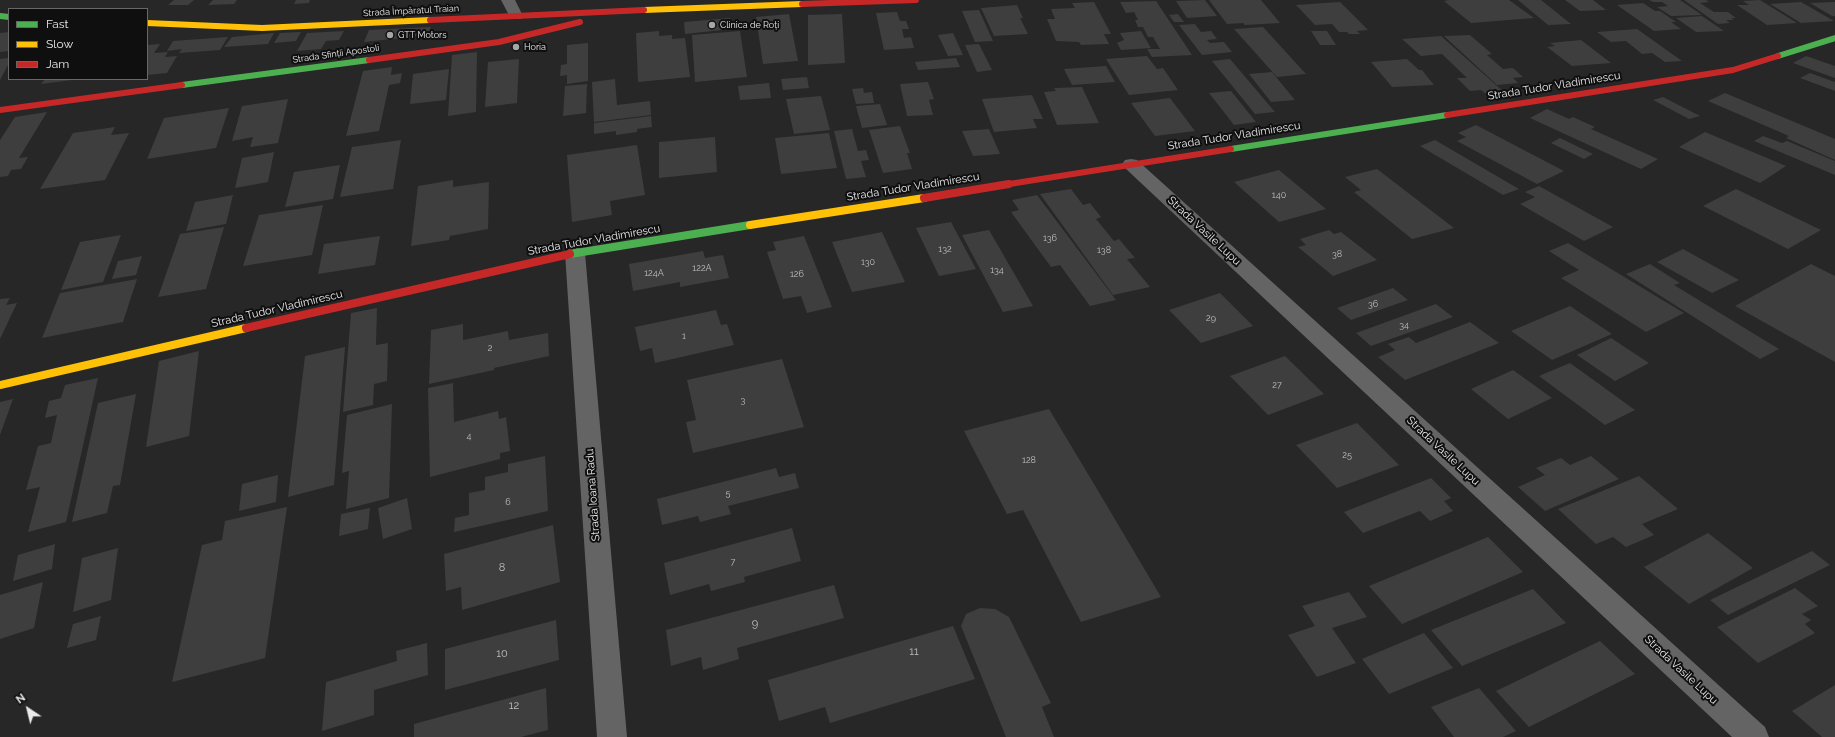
<!DOCTYPE html>
<meta charset="utf-8">
<style>
body{margin:0}
#map{position:relative;width:1835px;height:737px;overflow:hidden;background:#272727;font-family:Raleway,sans-serif}
canvas{display:block}
.legend{position:absolute;left:8px;top:8px;width:140px;height:72px;box-sizing:border-box;background:#0f0f10;border:1px solid #676768;margin:0;padding:5px 7px;list-style:none;font-size:12px;color:#eaeaec}
.legend li{display:flex;align-items:center;gap:8px;height:20px}
.legend b{width:20px;border:1px solid #676768}
.north{position:absolute;left:8px;top:689px;width:40px;height:40px;-webkit-text-stroke:3px #0f0f10;paint-order:stroke;rotate:325deg;font-size:11px;font-weight:700;line-height:16px;text-align:center;color:#eaeaec}
.north::after{content:'';display:block;margin:auto;width:14px;height:18px;background:#eaeaec;clip-path:polygon(50% 0,100% 100%,50% 72%,0 100%)}
</style>
<div id="map">
<canvas width="1835" height="737"></canvas>
<ul class="legend">
<li><b style="height:5px;background:#4caf50"></b>Fast</li>
<li><b style="height:5px;background:#ffc107"></b>Slow</li>
<li><b style="height:5px;background:#c62828"></b>Jam</li>
</ul>
<div class="north">N</div>
</div>
<script>
const ctx = document.querySelector('canvas').getContext('2d');
ctx.lineJoin = 'round';
function fillPath(path, color) { ctx.fillStyle = color; ctx.fill(path, 'evenodd'); }
const shape = rows => new Path2D(rows.map(r => 'M' + r).join(''));
function strokePath(path, color, width, dash) { ctx.strokeStyle = color; ctx.lineWidth = width; ctx.lineCap = dash ? 'butt' : 'round'; ctx.setLineDash(dash || []); ctx.stroke(path); }
function drawText(font, color, halo, rows, align = 'center') {
  ctx.font = font + ' Raleway,sans-serif'; ctx.lineWidth = 4; ctx.setLineDash([]); ctx.textBaseline = 'middle'; ctx.strokeStyle = halo; ctx.fillStyle = color; for (const [text, x, y, turn = 0] of rows) {
    ctx.save(); ctx.translate(x, y); ctx.rotate((+turn || 0) * Math.PI / 180); ctx.textAlign = isNaN(turn) ? turn : align; if (halo) ctx.strokeText(text, 0, 0); ctx.fillText(text, 0, 0); ctx.restore();
  }
}
const building = shape([
 [174,0,194,0,188,5,168,5],
 [213,0,237,0,234,4,208,5],
 [296,0,310,0,309,3,294,4],
 [1205,0,1217,16,1187,18,1176,1],
 [1209,0,1261,0,1280,23,1245,25,1243,23,1227,24],
 [1449,0,1509,0,1534,18,1471,23,1444,1],
 [1518,0,1541,0,1571,24,1548,25],
 [1565,0,1593,0,1606,10,1580,11],
 [1649,0,1680,0,1702,15,1671,16,1657,7,1668,6,1662,2,1653,2],
 [1684,0,1706,0,1709,2,1700,3,1714,12,1728,12,1736,18,1731,18,1734,20,1726,20,1730,23,1718,24],
 [1760,0,1797,23,1767,25,1737,5,1749,5,1743,1],
 [1156,1,1192,55,1152,57,1147,49,1160,49,1153,37,1148,37,1143,27,1138,27,1135,20,1138,20,1134,12,1126,13,1120,2],
 [1094,2,1111,34,1104,34,1109,44,1081,45,1079,42,1056,41,1047,19,1055,19,1051,9,1075,8,1072,3],
 [1340,2,1368,30,1357,31,1360,34,1349,34,1347,32,1339,32,1332,24,1315,25,1296,5],
 [1801,2,1834,21,1801,23,1770,4],
 [1835,2,1835,16,1832,16,1810,3],
 [1643,3,1655,11,1660,11,1676,22,1671,22,1681,29,1654,31,1617,5],
 [1017,5,1023,18,1020,18,1028,34,994,36,981,8],
 [979,10,993,41,975,42,962,11],
 [897,12,900,21,906,21,909,29,902,29,904,38,911,37,914,48,884,50,876,13],
 [789,14,798,61,763,64,756,17],
 [842,14,845,63,808,65,808,15],
 [1178,14,1184,22,1174,22,1169,15],
 [1702,16,1724,31,1696,32,1676,18],
 [730,18,732,29,685,34,684,22],
 [1195,24,1201,32,1211,31,1217,39,1207,40,1210,43,1224,42,1232,52,1202,55,1179,25],
 [431,27,427,35,364,42,369,30],
 [1263,27,1306,74,1277,77,1234,29],
 [1637,29,1682,61,1665,62,1652,53,1642,54,1626,41,1611,42,1597,32],
 [344,31,339,40,326,41,321,49,297,51,307,33],
 [659,31,659,36,672,35,672,39,685,38,690,77,638,82,636,33],
 [740,31,747,77,695,82,692,35],
 [1141,31,1151,48,1121,50,1117,43,1124,40,1120,33],
 [1311,31,1327,31,1336,45,1320,45],
 [9,32,9,51,0,52,0,33],
 [301,32,296,41,274,43,280,33],
 [274,33,268,44,224,47,232,37],
 [953,33,963,55,948,56,938,35],
 [1470,35,1492,54,1487,55,1503,69,1513,68,1523,77,1513,78,1518,83,1497,85,1444,36],
 [1441,36,1505,93,1486,94,1481,90,1470,91,1457,78,1467,78,1442,54,1421,56,1402,39],
 [228,37,220,50,179,53,182,49,167,51,173,41],
 [1581,40,1611,63,1572,66,1547,47,1555,46,1550,43],
 [588,43,588,81,567,84,567,75,560,76,561,65,567,64,567,45],
 [160,44,154,53,168,52,165,57,177,56,167,73,147,75,147,45],
 [979,44,992,70,977,72,965,45],
 [477,52,476,112,448,116,452,55],
 [1147,56,1157,69,1163,68,1178,90,1129,95,1106,59],
 [1806,56,1835,66,1835,78,1793,63],
 [9,58,9,63,0,80,0,59],
 [956,58,960,67,918,70,915,62],
 [519,59,517,103,485,107,488,62],
 [1230,59,1275,112,1255,114,1212,61],
 [1407,59,1419,70,1422,70,1434,85,1392,87,1371,62],
 [1106,66,1115,82,1072,85,1064,69],
 [392,67,391,75,402,73,400,83,389,85,379,131,346,136,363,71],
 [449,69,446,100,410,104,413,74],
 [1272,72,1295,100,1271,102,1249,74],
 [1810,73,1835,82,1835,91,1800,78],
 [807,77,809,88,783,90,781,79],
 [45,79,80,79,41,84],
 [615,79,617,105,650,101,651,115,594,122,592,82],
 [928,82,934,99,929,100,933,115,907,116,900,84],
 [769,83,771,98,740,100,738,86],
 [587,84,586,113,563,116,565,86],
 [1082,87,1099,123,1057,125,1044,92,1056,91,1054,88],
 [863,88,864,93,872,92,874,103,856,104,852,89],
 [1231,91,1256,122,1234,125,1209,93],
 [1725,93,1835,139,1835,160,1786,138,1789,136,1708,101],
 [1032,95,1043,119,1033,119,1037,128,994,132,982,99],
 [821,96,830,130,794,134,786,99],
 [1663,97,1700,116,1689,119,1653,100],
 [1170,98,1195,131,1155,136,1131,103],
 [288,99,278,143,250,147,253,137,232,141,242,106],
 [880,104,887,125,862,128,856,106],
 [229,108,216,148,147,159,164,118],
 [1547,109,1569,119,1573,117,1595,127,1591,129,1658,159,1641,169,1530,118],
 [47,112,19,158,28,157,21,169,11,170,8,176,0,177,0,140,15,117],
 [651,116,652,127,637,129,637,132,616,135,616,131,594,134,594,123],
 [1476,125,1564,171,1537,184,1457,141,1466,137,1458,133],
 [900,126,910,153,907,153,912,169,883,173,869,130],
 [115,127,111,135,129,133,105,180,40,189,73,133],
 [852,129,858,151,866,150,869,160,861,161,866,177,846,179,834,131],
 [989,129,1000,154,973,156,962,131],
 [1705,132,1786,166,1760,183,1679,147],
 [829,133,837,168,781,174,775,138],
 [1763,136,1782,143,1787,141,1835,161,1835,175,1754,141],
 [715,137,717,172,659,178,659,142],
 [1560,138,1593,154,1584,159,1551,143],
 [401,140,393,189,340,197,352,147],
 [1435,140,1519,189,1503,195,1420,146],
 [637,145,645,195,610,201,612,215,572,222,567,155],
 [274,152,268,182,235,188,242,158],
 [340,165,333,199,285,207,294,172],
 [1377,169,1454,228,1412,239,1354,192,1361,190,1345,177],
 [1279,170,1326,209,1279,222,1234,182],
 [453,180,453,187,489,182,488,229,450,236,449,240,411,246,418,186],
 [1539,186,1613,227,1584,241,1520,204,1535,197,1525,192],
 [1071,189,1083,205,1090,203,1101,217,1096,219,1114,241,1119,239,1135,258,1127,259,1150,287,1113,295,1040,194],
 [1736,189,1821,230,1788,249,1703,206],
 [233,195,226,224,186,231,195,202],
 [1037,195,1116,300,1090,306,1060,265,1051,267,1011,212,1019,210,1012,200],
 [323,205,312,255,243,266,259,215],
 [951,222,976,269,939,276,916,228],
 [224,227,206,289,158,297,180,234],
 [989,230,1033,306,1003,312,962,235],
 [1329,230,1334,234,1341,232,1377,260,1333,276,1298,247,1306,245,1300,239],
 [882,232,905,282,852,292,832,242],
 [121,235,103,282,61,290,80,242],
 [380,236,375,265,318,274,324,244],
 [804,236,832,307,807,313,801,296,783,299,767,252,776,250,773,242],
 [1568,243,1684,313,1646,332,1561,278,1579,270,1549,251],
 [1683,249,1739,280,1712,293,1657,262],
 [703,251,705,258,723,255,729,278,680,287,680,282,633,291,629,264],
 [142,256,136,275,112,279,118,261],
 [1650,264,1680,283,1674,285,1779,349,1760,359,1626,274],
 [1811,264,1835,276,1835,362,1735,306],
 [137,279,123,322,42,338,60,293],
 [1393,288,1408,300,1351,320,1337,308],
 [1220,293,1253,326,1201,343,1169,310],
 [10,298,6,305,17,303,0,339,0,299],
 [1436,304,1453,317,1371,346,1356,333],
 [1570,306,1612,334,1552,360,1511,331],
 [377,308,376,345,388,343,387,381,374,384,373,405,343,412,351,313],
 [716,310,721,325,727,324,734,345,655,363,652,348,640,351,635,327],
 [1470,322,1499,343,1405,380,1378,357,1395,350,1388,344,1409,337,1416,343],
 [463,324,463,340,508,331,509,340,548,333,549,356,494,368,494,370,429,384,431,330],
 [1611,338,1649,363,1615,381,1577,355],
 [345,347,334,485,288,497,305,356],
 [199,351,189,436,146,447,159,361],
 [1285,356,1324,394,1268,415,1230,376],
 [782,359,804,427,693,453,686,422,696,420,687,380],
 [1570,363,1635,410,1605,425,1539,376],
 [1513,370,1552,398,1508,419,1471,389],
 [98,378,66,522,28,532,40,487,26,490,38,446,51,443,57,415,45,418,49,401,61,398,65,385],
 [453,383,454,422,498,411,499,419,506,417,510,451,500,453,500,459,430,477,428,388],
 [136,394,120,485,113,486,107,513,72,522,98,403],
 [13,399,0,435,0,402],
 [392,404,389,498,346,509,349,471,342,473,347,415],
 [1049,409,1097,489,1161,597,1081,622,1023,510,1007,514,964,431],
 [1357,423,1399,465,1337,488,1296,445],
 [545,456,548,511,454,532,455,518,469,515,469,493,485,490,485,477,508,472,508,464],
 [1591,456,1619,479,1545,511,1518,487,1545,475,1536,468,1561,458,1570,465],
 [776,468,779,477,795,473,799,488,728,506,731,514,700,522,698,516,662,525,657,499],
 [278,475,276,502,239,511,242,484],
 [1639,476,1678,509,1642,524,1654,535,1626,547,1613,537,1596,544,1558,509],
 [1431,478,1451,498,1444,501,1453,511,1430,521,1420,511,1363,533,1344,512],
 [407,498,412,529,383,539,378,508],
 [287,507,265,658,172,682,202,545,222,540,225,521],
 [370,508,368,529,339,536,341,514],
 [553,525,560,582,462,610,461,587,446,591,444,554],
 [792,528,801,561,744,577,745,582,711,591,709,584,670,595,664,563],
 [1708,533,1753,568,1689,604,1644,567],
 [1488,537,1523,572,1402,624,1369,586],
 [55,544,52,569,13,581,18,555],
 [118,548,111,600,73,612,82,558],
 [1812,551,1830,565,1728,615,1710,600],
 [43,582,34,628,0,639,0,595],
 [834,585,844,618,737,648,739,659,703,670,701,657,671,666,666,630],
 [1795,588,1818,606,1802,614,1811,620,1805,624,1815,633,1758,663,1717,627],
 [1533,589,1566,623,1462,666,1431,630],
 [1349,592,1367,617,1332,628,1356,663,1317,677,1288,635,1315,626,1302,606],
 [980,608,995,609,1009,617,1051,703,1042,707,1054,737,1006,737,961,626,966,614],
 [101,616,96,640,67,648,73,624],
 [556,620,559,660,445,690,445,649],
 [953,626,975,679,830,723,825,707,779,721,768,680],
 [1424,633,1453,668,1389,694,1362,659],
 [1600,641,1635,674,1529,727,1496,691],
 [427,643,428,675,374,690,374,715,322,731,326,682,397,661,396,651],
 [1835,685,1835,737,1822,737,1792,711],
 [546,688,548,730,521,737,414,737,414,724],
 [1479,688,1516,731,1503,737,1454,737,1431,707]
]);
const street = shape([
 [501,0,515,0,523,16,521,19,511,19,501,0],
 [1131,159,1137,160,1765,727,1769,737,1732,737,1125,168,1122,164,1125,160,1131,159],
 [575,247,582,249,585,253,627,737,597,737,565,253,568,249,575,247]
]);
const fastFar1 = shape([
 [0,16,9,17],
 [1778,56,1835,38],
 [182,85,369,60],
 [1231,149,1447,115]
]);
const fast = shape([
 [570,254,750,225]
]);
const slowFar1 = shape([
 [644,10,802,4],
 [147,23,262,28,430,20]
]);
const slow = shape([
 [750,225,924,198],
 [0,385,246,328]
]);
const jamFar1 = shape([
 [802,4,916,0],
 [430,20,644,10],
 [369,60,499,42,580,22],
 [0,110,182,85],
 [1447,115,1733,70,1778,56],
 [1003,185,1231,149]
]);
const jam = shape([
 [924,198,1009,184],
 [246,328,570,254]
]);
const markers = [
 [712,25,4,"#a6a6a7"],
 [390,35,4,"#a6a6a7"],
 [516,47,4,"#a6a6a7"]
];
const farStreetnames = [
 ["Strada Împăratul Traian",411,11,-3],
 ["Strada Sfinții Apostoli",336,54,-8]
];
const farPoinames = [
 ["Clinica de Roți",720,25],
 ["GTT Motors",398,35],
 ["Horia",524,47]
];
const numberNames = [
 ["140",1279,195],
 ["136",1050,238],
 ["132",945,249],
 ["138",1104,250],
 ["38",1337,254],
 ["130",868,262],
 ["122A",702,268],
 ["134",997,270],
 ["124A",654,273],
 ["126",797,274],
 ["36",1373,304],
 ["29",1211,318],
 ["34",1404,325],
 ["1",684,336],
 ["2",490,348],
 ["27",1277,385],
 ["3",743,400],
 ["4",469,436],
 ["25",1347,455],
 ["128",1029,460],
 ["5",728,493],
 ["6",508,502],
 ["7",733,562]
];
const streetNames = [
 ["Strada Tudor Vladimirescu",1554,86,-9],
 ["Strada Tudor Vladimirescu",1234,136,-9],
 ["Strada Tudor Vladimirescu",913,187,-9],
 ["Strada Vasile Lupu",1204,231,43],
 ["Strada Tudor Vladimirescu",594,240,-10],
 ["Strada Tudor Vladimirescu",277,309,-13],
 ["Strada Vasile Lupu",1443,451,43],
 ["Strada Ioana Radu",593,495,-94],
 ["Strada Vasile Lupu",1681,670,43]
];
const nearNumbernames = [
 ["8",502,568],
 ["9",755,624],
 ["11",914,652],
 ["10",502,654],
 ["12",514,706]
];
fillPath(building, '#3e3e3e');
fillPath(street, '#646464');
strokePath(fastFar1, '#4caf50', 6);
strokePath(fast, '#4caf50', 8);
strokePath(slowFar1, '#ffc107', 6);
strokePath(slow, '#ffc107', 8);
strokePath(jamFar1, '#c62828', 6);
strokePath(jam, '#c62828', 8);
for (const [x, y, r, color] of markers) { const dot = new Path2D(); dot.arc(x, y, r, 0, 2 * Math.PI); ctx.fillStyle = color; ctx.fill(dot); strokePath(dot, '#0f0f10', 1.5); }
drawText('9px', '#eaeaec', '#0f0f10', farStreetnames);
drawText('9px', '#eaeaec', '#0f0f10', farPoinames, 'left');
drawText('9px', '#bfbfc0', null, numberNames);
drawText('11px', '#eaeaec', '#0f0f10', streetNames);
drawText('11px', '#bfbfc0', null, nearNumbernames);
</script>
